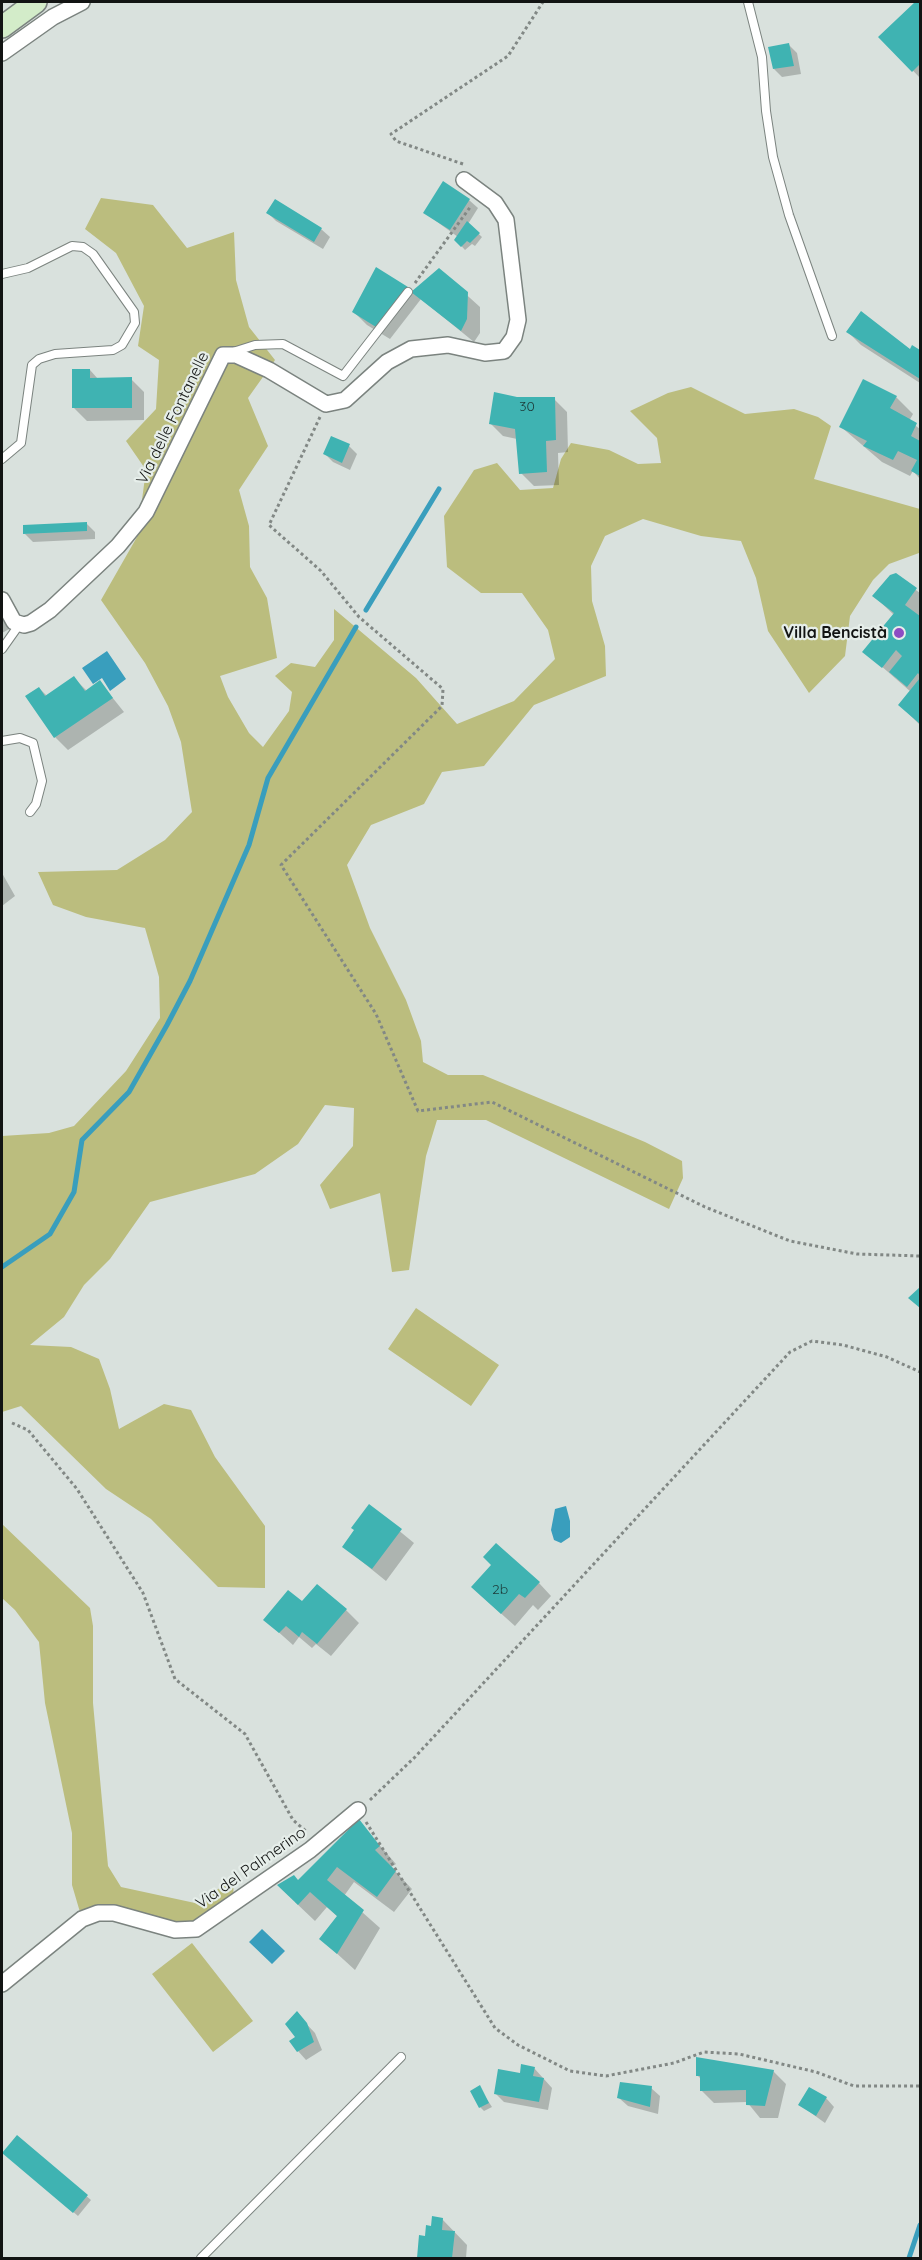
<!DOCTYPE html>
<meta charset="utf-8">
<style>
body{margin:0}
#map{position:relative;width:922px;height:2260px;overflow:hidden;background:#d9e1dd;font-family:Quicksand,sans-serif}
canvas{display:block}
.frame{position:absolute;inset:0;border:3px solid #121413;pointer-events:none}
</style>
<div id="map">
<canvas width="922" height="2260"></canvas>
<div class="frame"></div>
</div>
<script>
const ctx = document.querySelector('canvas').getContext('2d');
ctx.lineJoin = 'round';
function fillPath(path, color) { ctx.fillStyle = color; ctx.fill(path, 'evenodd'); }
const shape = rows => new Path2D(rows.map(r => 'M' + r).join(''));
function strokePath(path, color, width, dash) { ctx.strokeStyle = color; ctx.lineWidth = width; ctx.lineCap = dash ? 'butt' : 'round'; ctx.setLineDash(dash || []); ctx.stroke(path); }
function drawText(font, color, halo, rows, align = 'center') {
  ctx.font = font + ' Quicksand,sans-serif'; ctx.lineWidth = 4.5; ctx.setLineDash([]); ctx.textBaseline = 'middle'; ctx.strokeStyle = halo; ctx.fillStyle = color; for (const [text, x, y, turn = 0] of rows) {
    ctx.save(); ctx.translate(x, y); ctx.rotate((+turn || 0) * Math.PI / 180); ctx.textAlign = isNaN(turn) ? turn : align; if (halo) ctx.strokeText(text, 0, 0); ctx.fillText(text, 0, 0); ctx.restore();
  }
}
const green = shape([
 [101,198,153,205,187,248,234,232,236,280,249,327,275,360,248,398,268,446,239,490,249,526,250,567,267,598,277,658,220,676,228,697,249,733,263,747,289,711,292,692,275,676,291,663,315,667,334,640,334,609,416,678,457,724,514,701,555,659,548,630,522,593,481,593,447,567,444,516,474,470,497,463,520,490,553,488,561,459,571,443,609,450,638,464,661,463,657,438,630,411,668,393,691,387,745,414,794,409,818,417,831,426,814,479,920,509,919,553,889,564,873,580,850,616,845,656,809,693,768,631,756,578,741,541,701,536,643,519,605,536,591,566,592,601,605,646,606,676,534,705,484,766,442,772,424,804,371,825,347,865,370,928,406,1000,421,1041,423,1062,448,1075,483,1075,645,1142,682,1161,683,1178,669,1209,486,1120,437,1120,426,1156,409,1270,392,1272,380,1193,330,1209,320,1185,353,1146,354,1108,325,1105,298,1144,255,1174,150,1202,110,1259,84,1285,64,1317,30,1345,71,1347,99,1359,110,1389,119,1429,164,1404,191,1410,215,1457,265,1526,265,1588,218,1587,151,1519,106,1489,21,1406,2,1412,2,1136,49,1133,74,1126,126,1071,160,1018,159,977,145,928,86,917,53,905,38,872,117,870,165,840,192,812,181,742,168,706,145,663,101,600,137,537,146,470,126,441,156,409,159,360,138,346,144,306,116,253,85,229],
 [416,1308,499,1365,471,1406,388,1349],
 [2,1524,90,1608,93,1626,93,1703,108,1866,121,1887,195,1903,233,1880,234,1904,196,1929,114,1913,82,1919,72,1885,72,1833,45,1703,39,1642,15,1610,2,1598],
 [192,1943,253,2021,213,2052,152,1974]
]);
const water = shape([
 [107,651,126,679,110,691,102,678,93,684,82,668],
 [566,1506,570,1521,570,1537,561,1543,554,1540,551,1530,555,1509],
 [262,1929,285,1951,272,1964,249,1942]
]);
const shadow = shape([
 [917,2,920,2,920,78,881,37],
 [788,44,797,53,801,74,782,77,774,69],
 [469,200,478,208,468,224,482,237,475,246,472,244,465,250,456,240,458,237,425,213],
 [268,213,321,229,330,237,323,249,276,221],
 [439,270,480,307,480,333,474,342,421,299,390,339,367,325,354,312,407,288,411,293],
 [848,332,911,351,913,347,920,352,920,383,861,345],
 [90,370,98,379,131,379,144,392,144,420,87,421,74,408],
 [896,397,913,414,909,421,920,429,920,479,913,471,910,476,882,462,840,426],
 [554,399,567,412,568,452,558,453,559,485,534,486,521,473,517,439,503,436,490,423],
 [349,446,357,454,350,470,333,462,325,454],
 [86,523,95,532,95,539,33,542,25,534],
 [895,575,920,593,920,725,900,705,911,692,864,651,894,615,874,596],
 [2,611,11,628,2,633],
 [74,678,87,691,100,682,124,712,68,750,55,737,27,696,39,688,47,696],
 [2,873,15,896,2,906],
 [369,1506,414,1543,386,1581,344,1547],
 [539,1583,551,1596,538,1610,533,1605,515,1626,486,1600],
 [302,1603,346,1610,359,1623,331,1656,316,1644,312,1648,299,1637,293,1645,265,1620],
 [359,1822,396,1864,391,1867,412,1889,394,1912,354,1882,344,1896,380,1928,355,1970,321,1939,338,1917,327,1907,315,1921,295,1902,299,1882],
 [297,2014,315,2033,322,2050,306,2060,298,2051],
 [534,2068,552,2088,548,2110,504,2102,495,2093],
 [773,2071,786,2084,778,2118,760,2118,747,2102,714,2103,701,2090,702,2080,698,2076],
 [479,2087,492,2107,484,2111,480,2107],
 [651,2088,660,2096,658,2114,628,2106,619,2098],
 [826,2098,834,2107,825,2123,800,2105],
 [17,2137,91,2200,78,2216,8,2156],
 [442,2219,467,2245,466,2258,418,2257,426,2238]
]);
const stream = shape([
 [366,610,439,489],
 [2,1267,50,1234,74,1192,82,1140,129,1092,167,1025,190,981,249,845,268,778,356,627],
 [909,2258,920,2225]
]);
const building = shape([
 [915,2,920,2,920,64,912,72,878,37],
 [789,43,794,66,773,69,768,47],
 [443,181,470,199,450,230,423,213],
 [275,199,322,228,314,242,266,213],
 [467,221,480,233,470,243,467,241,461,247,454,240],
 [376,267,408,287,376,327,352,312],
 [439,268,468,292,467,319,461,331,411,292],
 [861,311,910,349,912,345,920,350,920,379,846,332],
 [72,369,90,369,90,378,132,377,132,408,72,408],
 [863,379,897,396,890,408,917,423,911,436,920,441,920,476,911,471,917,460,898,451,893,460,863,446,867,441,839,427],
 [494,392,517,397,555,397,556,440,546,441,547,472,519,474,515,429,489,424],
 [331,436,350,444,342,463,323,454],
 [87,522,87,531,23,534,23,525],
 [896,573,917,588,905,605,920,616,920,676,918,673,907,687,889,672,902,656,896,650,882,668,862,652,894,613,872,596,890,575],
 [74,676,85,691,100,680,113,698,54,738,25,696,39,687,45,696],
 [920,678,920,724,898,705],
 [920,1287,920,1308,908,1298],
 [369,1504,402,1529,372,1569,342,1547,354,1530,351,1528],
 [496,1543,540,1582,525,1598,519,1594,501,1614,471,1587,491,1565,483,1557],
 [317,1584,347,1609,317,1644,302,1632,299,1637,286,1626,279,1633,263,1620,288,1590,302,1601],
 [359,1819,380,1846,375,1850,396,1871,377,1897,337,1867,327,1880,364,1910,337,1954,319,1939,337,1916,310,1892,298,1905,277,1885,294,1875,298,1880],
 [297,2011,307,2023,314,2042,297,2052,289,2041,295,2037,285,2024],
 [696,2057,774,2070,765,2106,746,2105,746,2090,700,2091,700,2076,696,2076],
 [521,2064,535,2067,533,2076,544,2078,539,2102,494,2094,498,2069,520,2073],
 [620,2082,652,2086,650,2107,617,2098],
 [480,2085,489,2103,479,2108,470,2091],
 [809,2087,827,2097,816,2116,798,2105],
 [17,2135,88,2195,73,2213,2,2153],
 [432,2216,443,2218,442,2230,455,2231,452,2258,417,2258,419,2235,425,2236,426,2225,431,2226]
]);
const path = shape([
 [463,164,396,141,391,134,508,56,543,2],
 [415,283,471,206],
 [320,417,269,525,321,571,359,617,443,689,442,706,281,865,376,1014,418,1111,492,1102,705,1207,790,1241,857,1254,920,1256],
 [12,1423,28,1430,77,1489,143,1593,175,1679,245,1734,293,1820,307,1832],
 [370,1800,415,1757,790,1352,812,1341,843,1345,887,1357,920,1372],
 [366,1822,495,2028,518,2045,570,2071,606,2076,674,2063,704,2052,739,2054,816,2072,854,2086,920,2086]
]);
const lane = shape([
 [748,2,762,57,766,111,773,157,789,215,832,336],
 [2,274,28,268,72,246,83,247,93,254,134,312,135,323,122,345,113,350,55,354,39,359,32,365,21,443,2,459],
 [233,352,255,345,283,344,343,376,408,292],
 [2,649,19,625],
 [2,741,20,738,33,743,42,781,36,804,30,812],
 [201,2258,401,2057]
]);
const street = shape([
 [2,53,53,17,82,2],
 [2,600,14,622,24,625,31,623,50,610,118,546,146,512,223,355,236,355,269,370,326,404,345,400,387,362,411,349,448,345,485,353,504,351,514,337,518,320,506,220,495,203,464,180],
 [2,1984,82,1919,98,1913,114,1913,175,1930,196,1929,310,1850,358,1810]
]);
const secondary = shape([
 [2,27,36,2]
]);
const markers = [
 [899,633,6,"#8d4dc3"]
];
const numberNames = [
 ["30",527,407],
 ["2b",500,1590]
];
const streetNames = [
 ["Via delle Fontanelle",173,418,-64],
 ["Via del Palmerino",251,1868,-35]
];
const poiNames = [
 ["Villa Bencistà",887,633]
];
fillPath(green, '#bbbd7e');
fillPath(water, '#399ebd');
fillPath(shadow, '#0003');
strokePath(stream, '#399ebd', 5);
fillPath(building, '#3fb3b2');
strokePath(lane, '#7b837f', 10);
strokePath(street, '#7b837f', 18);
strokePath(secondary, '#7b837f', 24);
strokePath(path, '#828885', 3, [3, 3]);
strokePath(lane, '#fff', 8);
strokePath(street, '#fff', 15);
strokePath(secondary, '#d3ecc9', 21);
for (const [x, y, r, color] of markers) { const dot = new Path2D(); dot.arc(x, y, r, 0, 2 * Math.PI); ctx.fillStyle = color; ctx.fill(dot); strokePath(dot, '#e6eeea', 2); }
drawText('14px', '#1d3c3b', null, numberNames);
drawText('16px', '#121413', '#e6eeea', streetNames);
drawText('bold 16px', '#121413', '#e6eeea', poiNames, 'right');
</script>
